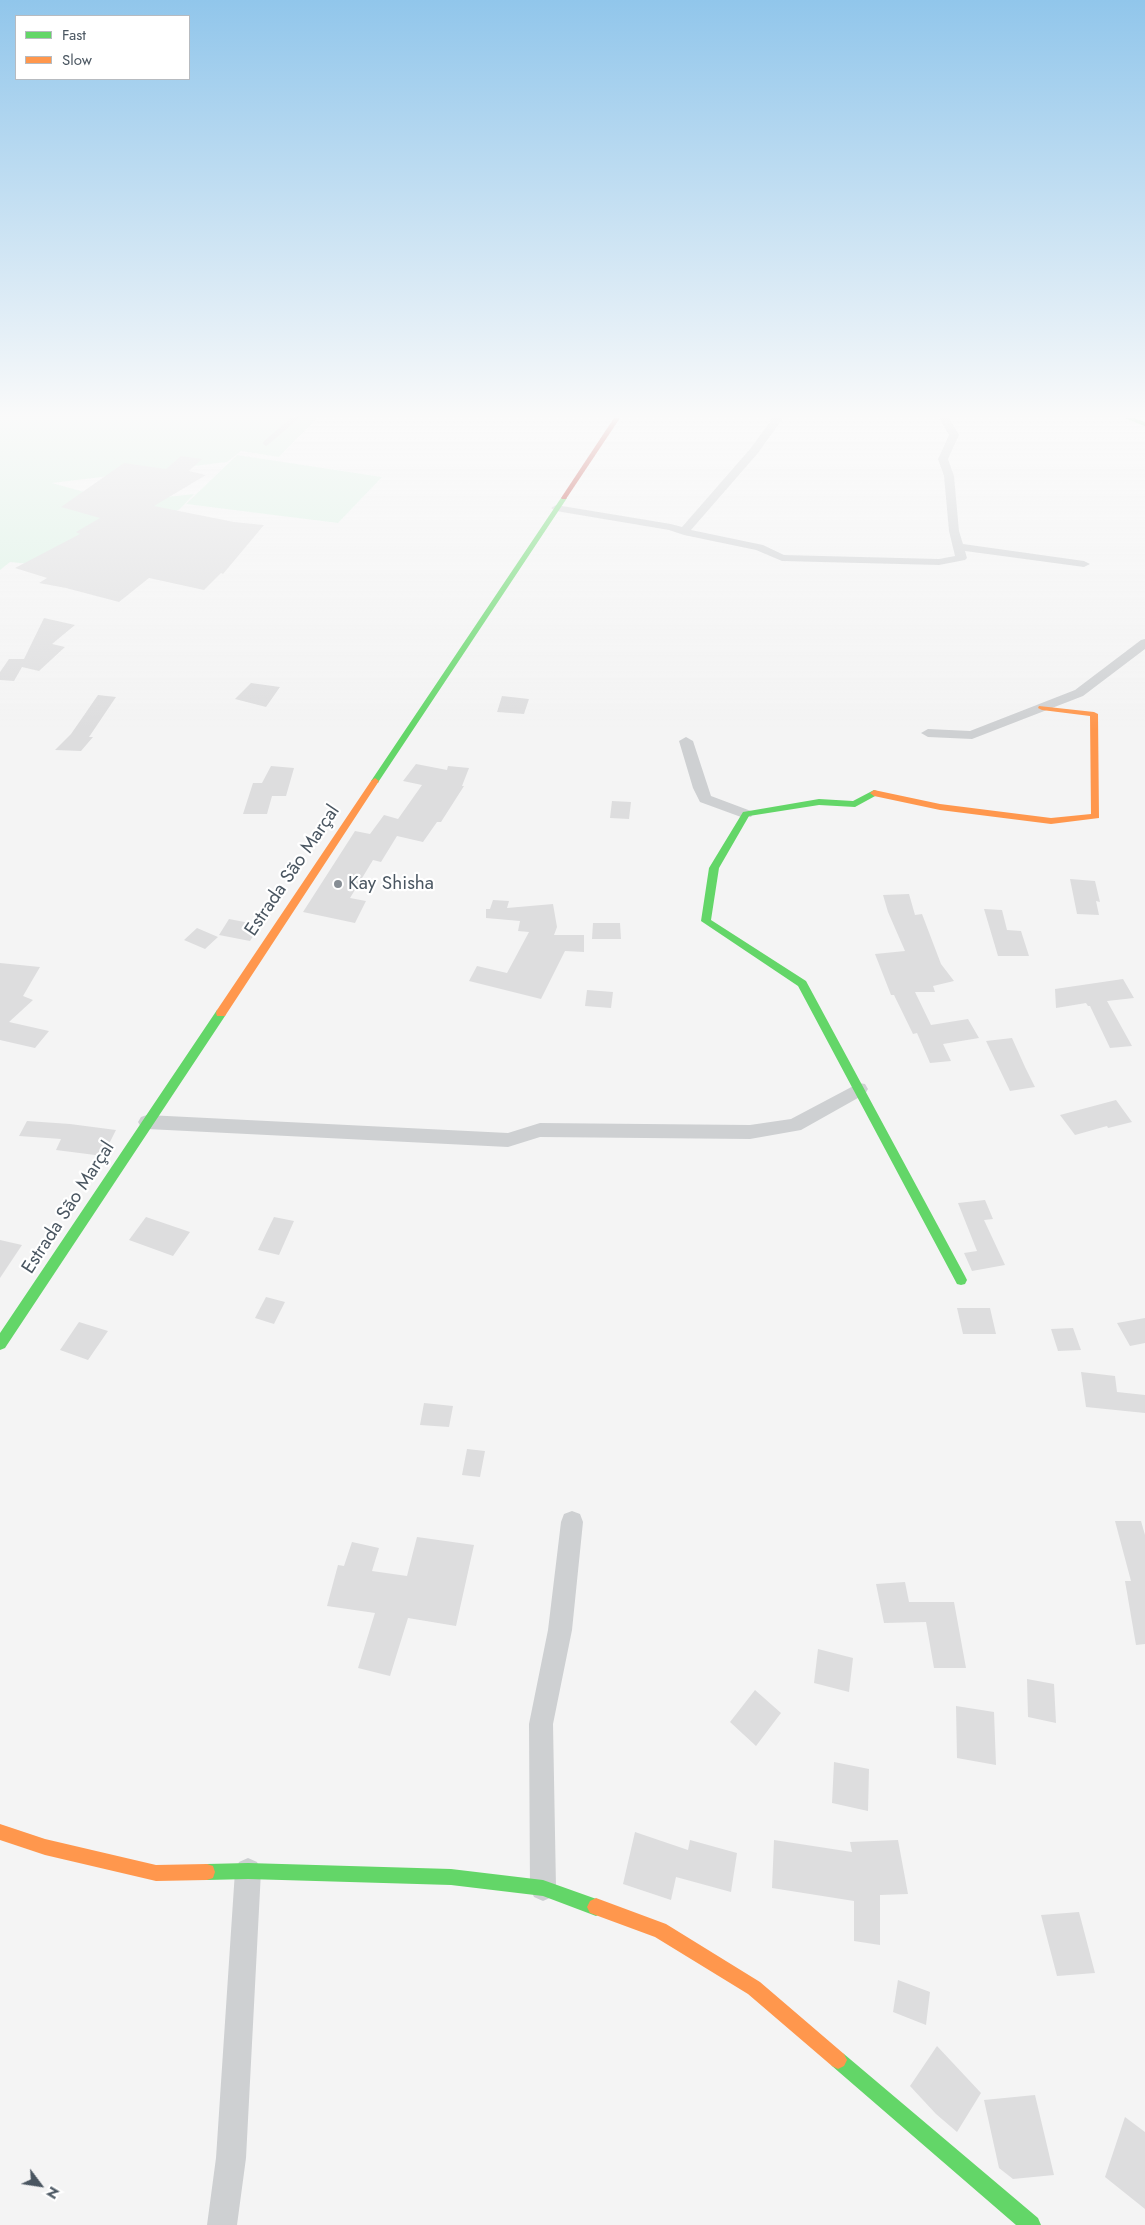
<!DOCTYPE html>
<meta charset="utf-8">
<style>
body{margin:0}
#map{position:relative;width:1145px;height:2225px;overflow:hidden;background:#f4f4f4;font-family:Jost,sans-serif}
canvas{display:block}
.legend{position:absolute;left:15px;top:15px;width:175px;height:65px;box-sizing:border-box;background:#fff;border:1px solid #b7bbc0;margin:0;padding:6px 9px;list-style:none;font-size:15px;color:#4a5661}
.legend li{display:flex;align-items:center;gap:10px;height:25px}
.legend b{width:25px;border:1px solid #b7bbc0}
.north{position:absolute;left:15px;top:2160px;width:50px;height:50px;-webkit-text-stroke:4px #fff;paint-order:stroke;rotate:121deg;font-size:14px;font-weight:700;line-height:20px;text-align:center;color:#4a5661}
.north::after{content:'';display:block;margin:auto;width:18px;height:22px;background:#4a5661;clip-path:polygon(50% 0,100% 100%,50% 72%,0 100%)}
</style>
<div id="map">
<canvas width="1145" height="2225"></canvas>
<ul class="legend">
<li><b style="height:6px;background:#63d668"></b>Fast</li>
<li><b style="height:6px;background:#ff974d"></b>Slow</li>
</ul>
<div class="north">N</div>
</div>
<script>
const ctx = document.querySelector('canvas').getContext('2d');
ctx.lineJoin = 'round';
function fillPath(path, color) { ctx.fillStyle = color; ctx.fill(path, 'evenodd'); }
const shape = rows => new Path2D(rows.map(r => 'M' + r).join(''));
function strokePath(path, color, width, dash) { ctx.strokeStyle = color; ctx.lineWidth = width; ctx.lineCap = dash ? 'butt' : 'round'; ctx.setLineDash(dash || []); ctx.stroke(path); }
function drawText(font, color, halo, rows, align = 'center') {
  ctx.font = font + ' Jost,sans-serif'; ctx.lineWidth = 4.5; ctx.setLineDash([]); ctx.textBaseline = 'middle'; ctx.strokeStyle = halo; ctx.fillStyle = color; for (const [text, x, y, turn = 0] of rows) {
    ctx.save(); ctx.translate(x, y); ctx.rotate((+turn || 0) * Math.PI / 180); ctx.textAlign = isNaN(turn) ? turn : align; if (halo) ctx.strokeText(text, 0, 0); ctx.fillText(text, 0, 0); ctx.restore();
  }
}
const green = shape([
 [0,418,317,418,279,457,241,451,227,462,52,483,120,502,194,494,180,509,126,537,106,572,10,562,0,570],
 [237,455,382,477,338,523,186,504]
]);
const building = shape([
 [181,456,202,459,189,471,206,475,154,506,234,522,264,525,223,574,221,573,204,590,149,578,119,602,66,588,39,583,47,578,15,568,80,534,76,532,100,518,61,507,124,463,166,469],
 [44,618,75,625,52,644,65,647,39,671,22,667,14,681,0,680,0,672,9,659,24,659],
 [251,683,280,687,266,707,235,699],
 [98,695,116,697,89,737,93,737,81,751,55,750,71,734],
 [502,696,529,699,524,714,497,712],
 [416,764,447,770,448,766,469,768,462,786,464,786,441,822,437,822,423,842,397,836,381,862,373,860,350,898,366,901,355,923,303,912,355,831,370,834,384,815,398,819,422,785,403,781],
 [271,766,294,768,286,796,272,796,267,814,243,814,253,783,262,783],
 [612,801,631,802,629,819,610,818],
 [1070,879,1095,881,1100,902,1096,901,1099,915,1077,914],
 [909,894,915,915,922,914,941,964,954,981,933,986,935,992,915,992,931,1025,968,1019,979,1038,943,1044,951,1061,930,1063,917,1033,913,1034,894,995,891,995,875,954,905,951,888,912,883,895],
 [493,900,509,901,507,908,553,904,557,927,554,935,584,935,584,952,565,951,541,999,469,981,477,966,507,973,529,932,518,931,520,921,486,918,486,909,490,909],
 [984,909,1002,910,1007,930,1021,931,1029,956,998,956],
 [229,919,260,925,250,941,219,935],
 [593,923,620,923,621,939,592,939],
 [197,928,218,937,205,949,184,940],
 [0,963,40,967,23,996,33,1000,9,1022,49,1031,35,1048,0,1040],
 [1123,979,1134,998,1107,1001,1132,1046,1110,1048,1090,1006,1088,1006,1086,1003,1056,1008,1055,989],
 [587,990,613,992,611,1008,585,1006],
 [1012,1038,1025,1067,1035,1087,1010,1091,986,1041],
 [1116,1100,1132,1122,1108,1128,1107,1126,1075,1135,1060,1115],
 [27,1121,70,1124,116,1130,103,1156,56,1150,61,1139,19,1136],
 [985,1200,993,1219,984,1220,1005,1265,972,1271,964,1253,977,1251,958,1203],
 [146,1217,190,1232,173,1256,129,1240],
 [274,1217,294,1221,279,1255,258,1250],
 [0,1240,22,1245,0,1278],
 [266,1297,285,1302,274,1324,255,1318],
 [957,1308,990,1308,996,1334,963,1334],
 [1145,1318,1145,1343,1130,1346,1117,1323],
 [79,1322,108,1331,88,1360,60,1350],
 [1073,1328,1081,1350,1058,1351,1051,1329],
 [1081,1372,1115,1376,1117,1392,1145,1395,1145,1413,1086,1407],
 [424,1403,453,1406,449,1427,420,1425],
 [467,1449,485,1451,480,1477,462,1475],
 [1115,1521,1141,1521,1145,1535,1145,1644,1136,1645,1125,1581,1131,1581],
 [417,1537,474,1545,456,1626,408,1618,390,1676,358,1668,375,1613,327,1606,338,1565,344,1566,352,1542,379,1548,372,1571,407,1576],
 [905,1582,909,1602,954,1602,966,1668,934,1668,926,1622,884,1623,876,1584],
 [818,1649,853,1658,849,1692,814,1683],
 [1027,1679,1054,1684,1056,1723,1028,1717],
 [755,1690,781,1713,756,1746,730,1722],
 [956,1706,994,1712,996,1765,957,1758],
 [834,1762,869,1769,868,1811,832,1803],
 [635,1832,688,1850,690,1840,737,1853,731,1892,676,1877,671,1900,623,1884],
 [774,1840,852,1852,850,1842,898,1840,908,1894,880,1895,880,1945,854,1941,854,1901,772,1888],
 [1079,1912,1095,1973,1057,1976,1041,1915],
 [898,1980,930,1992,926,2025,893,2012],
 [937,2046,981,2093,957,2132,936,2114,910,2086],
 [1035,2095,1054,2175,1013,2179,999,2168,984,2100],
 [1125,2117,1145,2132,1145,2209,1105,2177]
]);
const lane = shape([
 [266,443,295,418]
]);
const street = shape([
 [773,418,783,418,758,453,691,530,763,545,784,555,939,559,955,556,949,531,944,476,938,459,949,435,939,418,949,418,959,435,948,459,954,476,959,531,963,544,1084,561,1090,564,1084,567,965,551,967,558,965,560,939,565,782,561,756,550,684,535,669,530,556,511,551,508,556,505,671,524,682,527,750,449,773,418],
 [1145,639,1145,649,1083,696,972,739,928,737,921,733,928,729,970,731,1075,690,1141,640,1145,639],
 [686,737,693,741,711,796,751,811,753,814,751,817,741,817,700,802,693,788,679,741,686,737],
 [859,1083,865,1084,868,1089,865,1094,801,1130,750,1139,540,1137,508,1147,147,1129,141,1127,138,1122,141,1117,147,1115,508,1133,540,1123,750,1125,791,1119,859,1083],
 [572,1511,580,1514,583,1522,572,1630,553,1724,556,1888,552,1897,543,1901,534,1897,530,1888,529,1724,548,1630,561,1522,564,1514,572,1511],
 [248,1858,257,1862,261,1871,246,2158,237,2225,207,2225,216,2158,235,1871,239,1862,248,1858]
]);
const fast = shape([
 [1124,418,1134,418,1145,422,1145,426,1124,418],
 [564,496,567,498,379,781,378,783,372,783,371,781,561,498,564,496],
 [874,790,877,791,877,795,855,807,819,805,749,816,719,868,711,920,806,981,965,1276,967,1280,965,1284,961,1285,957,1284,798,986,701,921,709,868,743,812,819,799,853,801,874,790],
 [221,1009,225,1010,226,1013,225,1016,5,1348,0,1350,0,1333,217,1010,221,1009],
 [248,1863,451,1869,543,1880,602,1901,605,1907,602,1913,596,1916,543,1896,451,1885,248,1879,207,1880,201,1878,199,1872,201,1866,207,1864,248,1863],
 [838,2051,844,2054,1038,2218,1041,2225,1016,2225,832,2066,829,2060,832,2054,838,2051]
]);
const slow = shape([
 [1039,706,1094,712,1098,714,1099,818,1051,824,940,810,874,796,870,793,874,790,940,804,1051,818,1091,814,1090,716,1042,710,1038,708,1039,706],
 [375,778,379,781,225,1016,217,1016,216,1013,217,1010,371,781,375,778],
 [0,1824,45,1839,156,1865,207,1864,213,1866,215,1872,213,1878,207,1880,156,1881,45,1855,0,1840,0,1824],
 [596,1898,666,1924,760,1982,844,2054,847,2060,844,2066,838,2069,832,2066,748,1994,655,1937,590,1913,587,1907,590,1901,596,1898]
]);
const jam = shape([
 [614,418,620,418,566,499,562,499,561,498,614,418]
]);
const markers = [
 [338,884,5,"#868d94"]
];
const streetNames = [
 ["Estrada São Marçal",293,871,-56],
 ["Estrada São Marçal",69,1208,-57]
];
const poiNames = [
 ["Kay Shisha",348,884]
];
fillPath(green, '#d9f2e3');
fillPath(building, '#ddddde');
strokePath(lane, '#ced0d2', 5.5);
fillPath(street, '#ced0d2');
fillPath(fast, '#63d668');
fillPath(slow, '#ff974d');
fillPath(jam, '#b3261e');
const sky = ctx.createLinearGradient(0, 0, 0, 730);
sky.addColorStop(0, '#91c6eb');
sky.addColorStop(0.57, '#fafafa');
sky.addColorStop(1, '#fafafa00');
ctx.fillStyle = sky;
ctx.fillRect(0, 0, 1145, 730);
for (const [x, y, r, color] of markers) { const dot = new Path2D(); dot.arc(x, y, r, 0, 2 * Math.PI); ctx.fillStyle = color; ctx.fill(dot); strokePath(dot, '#fff', 2); }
drawText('19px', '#4a5661', '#fff', streetNames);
drawText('19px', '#4a5661', '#fff', poiNames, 'left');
</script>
